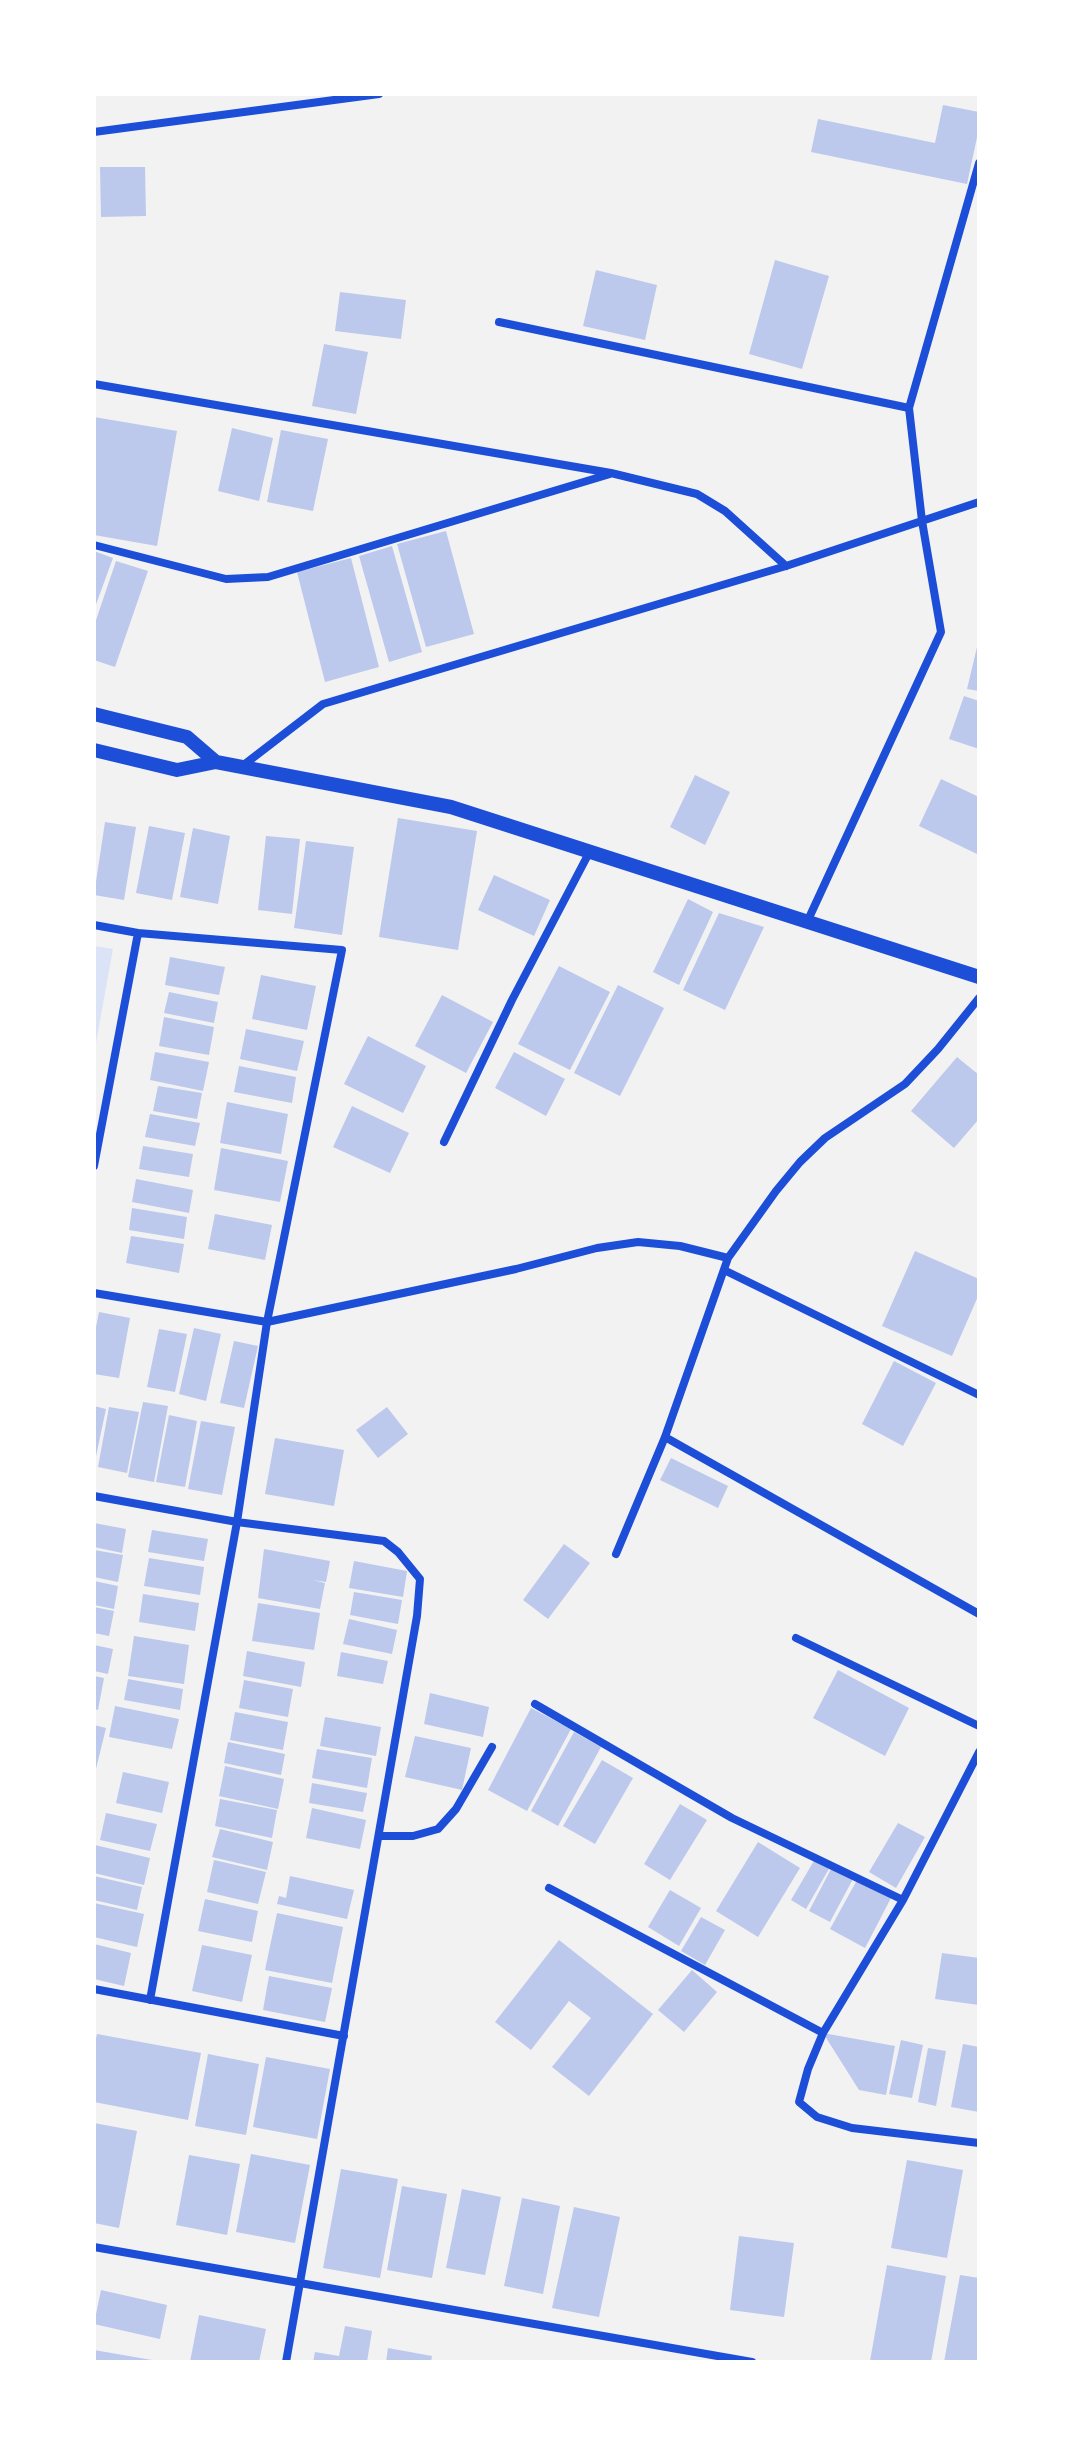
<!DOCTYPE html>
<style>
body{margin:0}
#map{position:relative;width:1073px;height:2456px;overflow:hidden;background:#f2f2f2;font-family:"DejaVu Sans",sans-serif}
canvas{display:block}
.frame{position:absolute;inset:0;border:96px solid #fff;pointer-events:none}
</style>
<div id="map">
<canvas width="1073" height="2456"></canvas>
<div class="frame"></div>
</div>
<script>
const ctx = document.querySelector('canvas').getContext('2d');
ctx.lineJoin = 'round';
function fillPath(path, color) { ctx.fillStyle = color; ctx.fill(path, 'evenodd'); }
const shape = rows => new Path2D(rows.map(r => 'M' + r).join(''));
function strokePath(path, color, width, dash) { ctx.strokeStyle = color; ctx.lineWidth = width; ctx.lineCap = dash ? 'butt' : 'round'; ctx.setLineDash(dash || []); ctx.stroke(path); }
const green = shape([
 [94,946,113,949,94,1054]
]);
const building = shape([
 [943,105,979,112,979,128,967,184,811,152,818,119,935,143],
 [100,167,145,167,146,216,101,217],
 [775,260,829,276,802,369,749,354],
 [596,270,657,285,645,340,583,326],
 [340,292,406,300,401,339,335,331],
 [324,344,368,352,356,414,312,406],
 [94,417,177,431,157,546,94,535],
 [232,428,273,438,259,501,218,491],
 [281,430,328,439,313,511,267,502],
 [446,531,474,634,426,647,397,544],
 [392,546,422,652,389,662,359,556],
 [94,551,113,558,94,610],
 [351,558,379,667,325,682,297,572],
 [116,561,148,571,115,667,94,660,94,626],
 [978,643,979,643,979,691,967,689],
 [964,696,979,701,979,749,949,739],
 [695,775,730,792,705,845,670,827],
 [941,779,979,797,979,855,919,826],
 [398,818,477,831,458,950,379,937],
 [105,822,136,827,124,900,94,895],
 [149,826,185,833,172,900,136,893],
 [193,828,230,836,218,904,180,897],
 [266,836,300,839,292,914,258,910],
 [306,841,354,847,342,935,294,928],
 [494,875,550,900,534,936,478,910],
 [688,899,713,912,679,985,653,972],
 [719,913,764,927,725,1010,683,990],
 [170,957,225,967,219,995,165,985],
 [559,966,610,992,570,1070,518,1044],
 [261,975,316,986,307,1030,252,1019],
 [618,985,664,1008,620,1096,574,1073],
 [169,992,218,1002,214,1023,164,1013],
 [442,995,493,1022,466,1073,415,1046],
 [164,1017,214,1027,209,1055,159,1046],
 [246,1029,304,1041,297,1071,240,1059],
 [368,1036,426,1066,403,1113,344,1084],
 [155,1052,209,1062,203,1091,150,1080],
 [514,1052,565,1079,546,1116,495,1088],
 [957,1057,979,1075,979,1119,954,1148,911,1111],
 [239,1066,296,1077,292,1103,234,1092],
 [158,1086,202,1093,197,1119,153,1111],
 [227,1102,288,1114,281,1154,220,1143],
 [352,1106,409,1133,390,1173,333,1147],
 [150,1114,200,1123,195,1146,145,1137],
 [143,1146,193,1154,189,1177,139,1169],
 [221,1148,288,1161,280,1202,214,1190],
 [136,1179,193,1190,189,1213,132,1202],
 [132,1208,187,1217,184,1239,129,1230],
 [215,1214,272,1225,265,1260,208,1249],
 [131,1236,184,1244,179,1273,126,1263],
 [915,1251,979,1279,979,1294,952,1356,882,1326],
 [99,1312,130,1318,119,1378,94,1374,94,1337],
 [194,1328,221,1334,206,1401,179,1394],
 [159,1329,187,1334,175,1392,147,1387],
 [234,1341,258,1346,244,1408,220,1403],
 [894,1361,936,1383,903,1446,862,1424],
 [143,1402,168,1406,154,1482,128,1477],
 [94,1406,106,1409,95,1461,94,1461],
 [109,1407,139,1412,127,1473,98,1467],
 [387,1407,408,1434,378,1458,356,1430],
 [169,1415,197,1421,185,1487,156,1482],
 [201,1421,235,1427,222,1495,188,1489],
 [275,1438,344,1450,334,1506,265,1494],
 [671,1458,728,1486,718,1508,660,1480],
 [94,1523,126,1529,122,1553,94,1547],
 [152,1530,208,1539,204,1561,148,1552],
 [564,1544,590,1563,548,1619,523,1600],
 [264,1549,330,1561,326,1582,313,1580,325,1583,320,1609,258,1598],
 [94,1550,123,1555,118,1582,94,1577],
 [149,1558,204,1567,200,1595,144,1586],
 [354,1561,407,1571,403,1597,349,1588],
 [94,1581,118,1586,114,1609,94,1605],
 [354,1592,402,1600,398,1624,350,1615],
 [143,1594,199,1603,195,1631,139,1622],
 [258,1603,320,1613,314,1650,252,1641],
 [94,1607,114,1611,109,1636,94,1633],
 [349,1619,397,1630,392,1654,343,1644],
 [134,1636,189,1645,184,1684,128,1676],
 [94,1645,113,1649,108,1674,94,1671],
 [247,1651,305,1662,301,1687,243,1676],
 [341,1652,388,1661,383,1684,337,1676],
 [838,1670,909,1708,885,1756,813,1718],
 [94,1676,104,1678,98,1710,94,1709],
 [128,1679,183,1689,180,1710,124,1700],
 [244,1680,293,1689,288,1717,239,1708],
 [430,1693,489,1707,483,1737,424,1724],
 [115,1706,179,1719,172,1749,109,1737],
 [531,1708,571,1729,527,1811,488,1790],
 [235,1712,288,1722,283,1750,230,1740],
 [325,1717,381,1727,376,1756,320,1746],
 [94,1725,106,1728,95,1773,94,1773],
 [574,1732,601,1747,558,1826,531,1811],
 [415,1736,471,1748,462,1790,405,1777],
 [228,1742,285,1754,281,1775,224,1763],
 [317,1749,372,1758,367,1788,312,1778],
 [602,1760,633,1778,595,1844,563,1826],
 [225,1766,284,1779,278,1809,219,1796],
 [123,1772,169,1782,162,1813,116,1803],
 [312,1783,367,1793,363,1812,309,1803],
 [220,1799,277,1810,272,1838,215,1826],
 [680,1804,707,1820,670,1880,644,1864],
 [312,1808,366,1820,360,1849,306,1838],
 [106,1813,157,1824,150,1851,100,1840],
 [898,1823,925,1837,896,1888,869,1872],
 [220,1829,273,1842,267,1870,212,1857],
 [758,1842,800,1868,758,1937,716,1911],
 [95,1845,150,1858,144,1885,94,1873],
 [815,1859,830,1867,806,1909,791,1900],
 [214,1860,266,1872,258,1904,207,1892],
 [832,1867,853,1879,830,1922,809,1911],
 [94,1876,142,1887,137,1910,94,1900],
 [290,1876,354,1890,347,1919,277,1904,279,1896,286,1898],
 [857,1880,891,1898,865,1948,830,1929],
 [670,1890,701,1908,679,1946,648,1927],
 [205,1899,258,1911,252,1942,198,1931],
 [94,1903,144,1914,137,1947,94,1937],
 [277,1913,343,1927,332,1983,265,1970],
 [701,1917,725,1930,705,1965,681,1951],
 [559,1940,653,2014,589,2096,552,2067,591,2018,569,2001,531,2050,495,2022],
 [94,1944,131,1953,124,1986,94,1979],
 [202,1945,252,1955,242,2002,192,1991],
 [942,1953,979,1958,979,2005,935,1999],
 [692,1970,717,1992,684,2032,658,2010],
 [269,1976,332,1988,325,2022,263,2010],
 [823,2033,895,2046,886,2095,859,2090],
 [97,2034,201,2053,188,2120,94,2102,94,2047],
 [901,2040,923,2045,912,2098,889,2094],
 [963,2044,979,2047,979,2112,951,2107],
 [928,2048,946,2051,936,2106,918,2102],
 [208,2054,259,2064,246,2135,195,2126],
 [266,2057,330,2069,317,2139,253,2127],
 [94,2123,137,2131,119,2228,94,2223],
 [251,2154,310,2165,295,2243,236,2232],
 [189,2155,240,2164,227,2235,176,2225],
 [907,2160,963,2170,947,2258,891,2248],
 [341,2169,398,2179,380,2278,323,2268],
 [402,2186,447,2194,432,2278,387,2270],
 [462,2189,501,2197,485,2275,446,2268],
 [522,2198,560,2206,543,2294,504,2286],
 [574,2207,620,2217,599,2317,552,2308],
 [739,2236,794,2243,784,2317,730,2310],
 [887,2265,946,2276,931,2362,870,2361],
 [960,2275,979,2278,979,2362,944,2362],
 [101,2290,167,2305,160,2339,94,2324],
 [199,2315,266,2329,259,2362,190,2362],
 [345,2326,372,2331,367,2362,313,2362,315,2352,339,2356],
 [388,2348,432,2356,431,2362,386,2362],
 [94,2350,152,2360,152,2362,94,2362]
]);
const minor = shape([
 [94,132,379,94],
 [499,322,909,408],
 [94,384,611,473,697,494,725,511,786,566],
 [94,545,226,579,268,577,610,474],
 [241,767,323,704,786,566,979,502],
 [808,920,941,632,922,521,909,408,979,163],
 [94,925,138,933,342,950,267,1322,237,1522,150,2000],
 [444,1142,512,1000,590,851],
 [94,1166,138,933],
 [724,1270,979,1395],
 [94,1293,267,1322,516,1269,597,1248,638,1242,680,1246,728,1258],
 [665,1437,979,1614],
 [94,1496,237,1522,384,1541,398,1552,420,1579,417,1616,286,2362],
 [616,1554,665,1437,728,1258,776,1191,800,1162,825,1138,905,1084,938,1049,979,998],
 [796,1638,979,1726],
 [535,1704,732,1818,903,1900],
 [979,1752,903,1900,823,2033,808,2069,799,2102,817,2117,852,2128,979,2143],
 [379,1836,413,1836,438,1829,456,1809,492,1747],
 [549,1888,823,2033],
 [94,1989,344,2036],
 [94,2247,752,2362]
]);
const tertiary = shape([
 [94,714,187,737,216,762],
 [94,750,177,770,216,762,451,807,979,977]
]);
fillPath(green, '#dbe4f7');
fillPath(building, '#bdc9ec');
strokePath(minor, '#1d4ed8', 8);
strokePath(tertiary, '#1d4ed8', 14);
</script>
